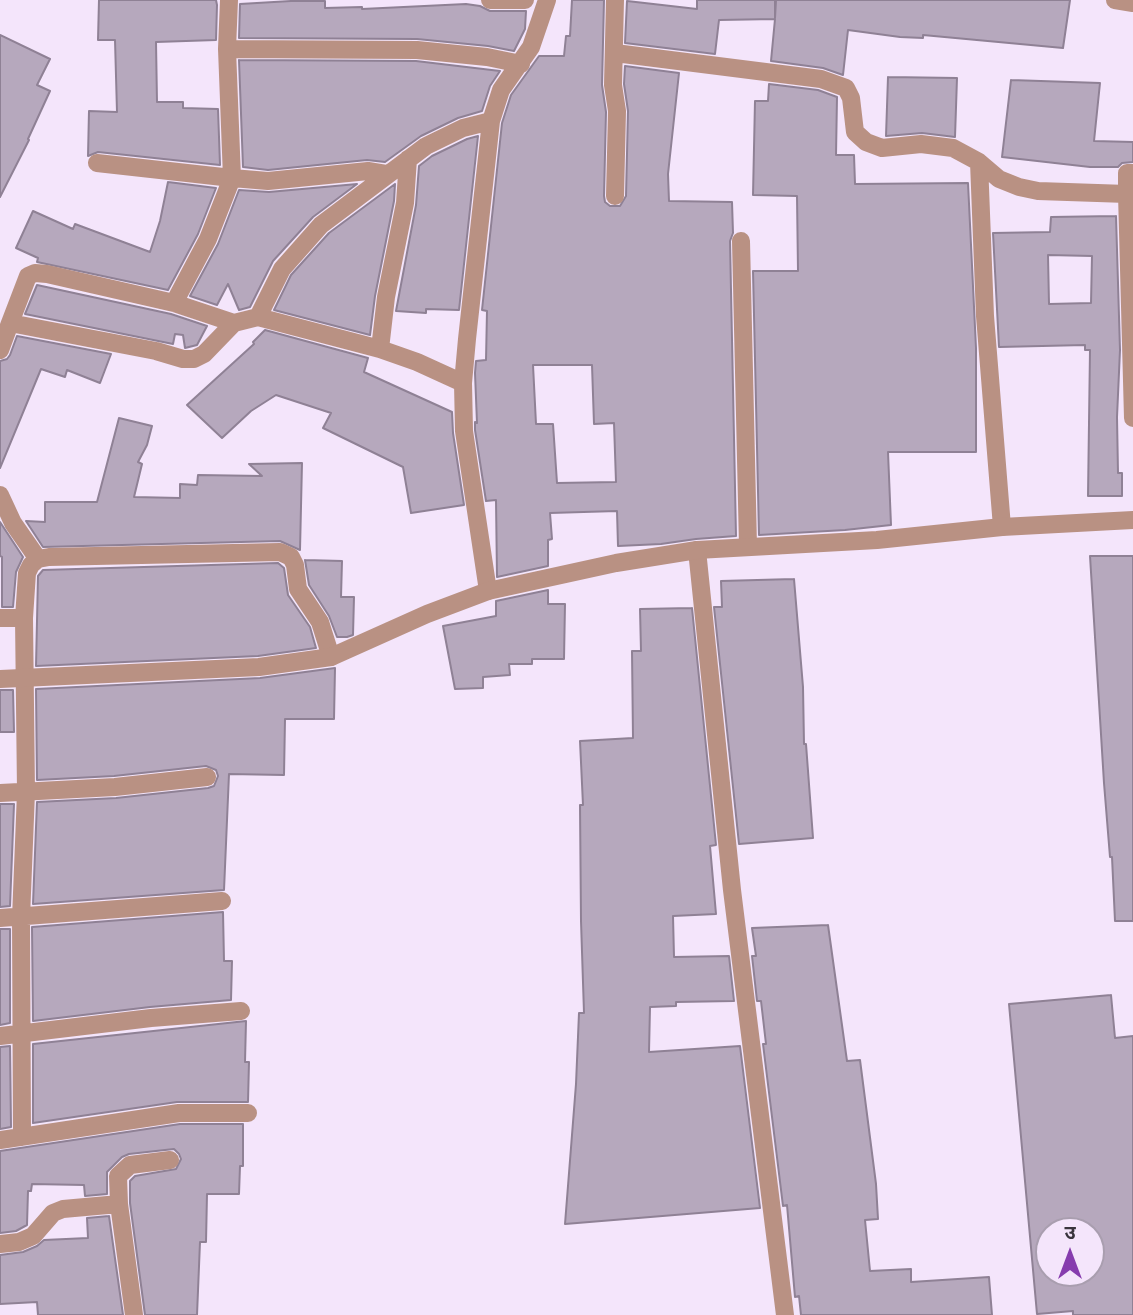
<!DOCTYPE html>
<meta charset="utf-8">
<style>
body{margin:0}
#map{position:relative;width:1133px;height:1315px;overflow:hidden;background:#f4e5fb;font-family:Jost,"Noto Sans Devanagari",sans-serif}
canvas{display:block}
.north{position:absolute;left:1035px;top:1217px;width:70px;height:70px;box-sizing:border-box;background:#f4e5fb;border:2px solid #a99eaf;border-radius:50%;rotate:0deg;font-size:19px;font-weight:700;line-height:28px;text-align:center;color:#39343c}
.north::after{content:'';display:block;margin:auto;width:24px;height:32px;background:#863cae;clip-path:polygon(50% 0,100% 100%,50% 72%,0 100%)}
</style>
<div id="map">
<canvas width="1133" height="1315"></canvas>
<div class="north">उ</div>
</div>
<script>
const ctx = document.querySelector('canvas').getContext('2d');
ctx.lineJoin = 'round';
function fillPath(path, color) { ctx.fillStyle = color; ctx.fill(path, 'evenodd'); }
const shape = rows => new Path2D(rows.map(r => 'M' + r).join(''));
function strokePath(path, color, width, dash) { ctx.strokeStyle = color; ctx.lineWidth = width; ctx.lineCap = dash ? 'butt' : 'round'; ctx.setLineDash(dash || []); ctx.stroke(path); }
const building = shape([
 [99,0,216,0,217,5,216,40,156,42,157,102,183,102,183,108,218,109,220,165,98,152,88,156,89,111,117,112,115,40,98,40,99,0],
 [572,0,604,0,602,85,606,112,604,196,605,202,610,206,620,206,626,196,628,111,624,84,625,66,679,73,668,174,669,201,732,202,733,233,730,241,736,536,696,539,661,544,618,546,617,511,550,513,552,539,548,540,548,566,497,577,496,500,486,501,475,430,475,422,477,423,475,373,476,361,486,360,487,311,482,310,502,123,511,95,539,56,564,56,566,36,570,36,572,0],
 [533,365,592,365,594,424,614,423,616,482,557,483,553,424,536,424,533,365],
 [697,0,775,0,775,18,776,0,1070,0,1063,48,923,35,923,38,900,37,848,30,843,75,823,68,771,61,775,19,719,20,715,54,625,43,627,1,697,9,697,0],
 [291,1,325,1,325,8,362,7,362,9,466,4,480,6,490,11,526,11,525,29,514,51,488,46,417,39,239,38,240,4,291,1],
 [0,35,50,59,37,85,50,91,28,139,29,140,0,197,0,35],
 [239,60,416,61,500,71,490,86,482,111,458,118,421,136,385,162,367,160,268,170,243,167,239,60],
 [888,77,957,78,955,137,922,133,886,136,888,77],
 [1011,80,1100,83,1094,141,1133,142,1133,162,1122,163,1118,167,1090,167,1002,157,1011,80],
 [769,84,818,90,837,97,836,155,854,155,855,184,968,183,976,348,976,452,888,452,891,525,845,530,759,535,753,271,798,271,797,196,753,195,755,101,768,101,769,84],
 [478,136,459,310,426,309,426,313,396,311,416,205,419,166,432,156,467,139,478,136],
 [168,182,216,188,198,234,168,290,37,262,38,258,16,248,33,211,73,229,75,224,150,252,160,221,168,182],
 [357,184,313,217,273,261,250,307,239,310,228,284,217,305,190,296,218,244,239,190,269,192,357,184],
 [395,184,394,201,375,296,370,335,274,310,291,275,329,233,395,184],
 [1116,216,1120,350,1117,417,1118,473,1122,473,1122,496,1088,496,1090,350,1085,350,1085,345,999,347,993,233,1050,232,1051,217,1116,216],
 [1048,255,1092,256,1091,303,1049,304,1048,255],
 [37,285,171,314,207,326,197,345,185,348,183,335,175,334,173,344,25,314,37,285],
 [265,330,368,358,364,372,452,412,453,433,464,505,411,513,403,467,323,428,331,413,276,395,251,411,222,438,187,405,254,344,253,342,265,330],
 [17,336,111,354,100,383,67,370,65,377,41,369,0,468,0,361,7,359,10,355,17,336],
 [119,418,152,426,147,445,138,462,142,464,134,497,180,498,180,484,197,485,198,475,262,476,249,464,302,463,300,550,280,541,43,547,26,521,45,522,45,502,97,502,119,418],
 [0,522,23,557,16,572,13,607,2,607,2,557,0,556,0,522],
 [1090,556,1133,556,1133,921,1115,921,1112,857,1110,857,1104,783,1090,556],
 [305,560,342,561,341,597,354,597,353,635,347,637,337,637,329,616,309,585,305,560],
 [278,563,284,568,288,595,310,627,316,648,258,656,36,666,38,576,43,570,278,563],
 [794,579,803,687,804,744,806,744,813,838,739,844,714,607,722,607,721,581,794,579],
 [548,590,548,604,565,604,564,659,532,659,532,664,509,664,510,675,483,677,483,688,455,689,443,626,496,616,496,601,548,590],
 [692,608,716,845,710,846,716,914,673,916,674,957,729,956,734,1001,676,1002,676,1006,650,1007,649,1052,740,1046,760,1208,565,1224,576,1084,579,1013,584,1013,581,921,580,805,583,805,580,741,633,738,632,651,641,651,640,609,692,608],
 [335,668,334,719,285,719,284,775,229,774,224,890,33,904,37,802,116,798,208,788,214,786,218,776,216,770,206,766,114,776,37,780,36,689,260,678,335,668],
 [0,690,13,690,14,732,0,732,0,690],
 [0,804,14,804,10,906,0,907,0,804],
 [223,912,224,961,232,961,231,1000,150,1007,33,1021,32,927,223,912],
 [828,925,847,1061,860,1060,876,1184,878,1219,865,1220,870,1271,911,1269,911,1282,989,1277,992,1315,801,1315,799,1296,795,1297,787,1205,783,1206,763,1044,766,1044,761,1001,757,1001,752,956,756,956,752,928,828,925],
 [0,929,10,929,10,1023,0,1025,0,929],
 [1111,995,1115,1038,1133,1036,1133,1315,1073,1315,1073,1311,1037,1314,1009,1004,1111,995],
 [1049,1231,1091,1231,1091,1273,1049,1273,1049,1231],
 [246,1021,245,1062,249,1062,248,1102,177,1102,33,1123,33,1044,246,1021],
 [10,1046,11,1127,0,1129,0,1047,10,1046],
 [180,1124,243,1124,243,1166,240,1166,239,1194,207,1194,206,1242,200,1242,197,1315,145,1315,130,1203,130,1181,135,1176,176,1169,181,1159,179,1154,174,1149,129,1154,122,1157,107,1172,107,1194,85,1196,84,1185,32,1184,31,1191,28,1191,27,1225,16,1231,0,1233,0,1151,180,1124],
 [109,1216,123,1315,38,1315,37,1302,0,1304,0,1255,23,1252,37,1246,44,1240,88,1238,87,1218,109,1216]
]);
const minor = shape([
 [229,0,227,49,417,50,487,57,521,64],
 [490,0,525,0],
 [615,0,613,85,617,111,615,196],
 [1115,0,1133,3],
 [615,53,821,79,846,88,851,98,855,132,866,142,882,148,921,144,953,148,979,162,999,179,1019,187,1038,191,1127,194,1133,418],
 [979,162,985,316,1002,527],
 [97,163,232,178,227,49],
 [1127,194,1127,173,1133,173],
 [741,241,748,546],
 [174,303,208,239,232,178,268,181,368,171,386,174],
 [258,317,282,269,321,225,426,146,463,128,491,121],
 [10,323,28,276,35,273,47,274,174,303,234,323],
 [380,349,386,297,405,203,408,159],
 [0,350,10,323,156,351,183,359,194,359,204,354,234,323,258,317,380,349,417,362,463,383],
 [0,495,13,523,38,559],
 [697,550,732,890,785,1315],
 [488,591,464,431,463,383,467,339,491,121,501,90,531,47,547,0],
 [0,618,24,618],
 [0,793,115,787,207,777],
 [0,918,222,901],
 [0,1036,151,1018,241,1011],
 [22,1137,21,918,26,792,24,618,27,573,31,565,38,559,49,557,280,552,291,557,295,565,298,589,320,622,331,657],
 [0,1140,179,1113,248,1113],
 [0,1244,19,1242,33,1236,53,1213,63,1209,119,1204],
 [134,1315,119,1204,118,1176,130,1165,170,1160]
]);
const tertiary = shape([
 [0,679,259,667,331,657,427,614,488,591,616,563,697,550,877,540,1002,527,1133,520]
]);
fillPath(building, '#b6a8bd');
strokePath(building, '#8f8195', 2);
strokePath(minor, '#b99183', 18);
strokePath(tertiary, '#b99183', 18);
</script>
